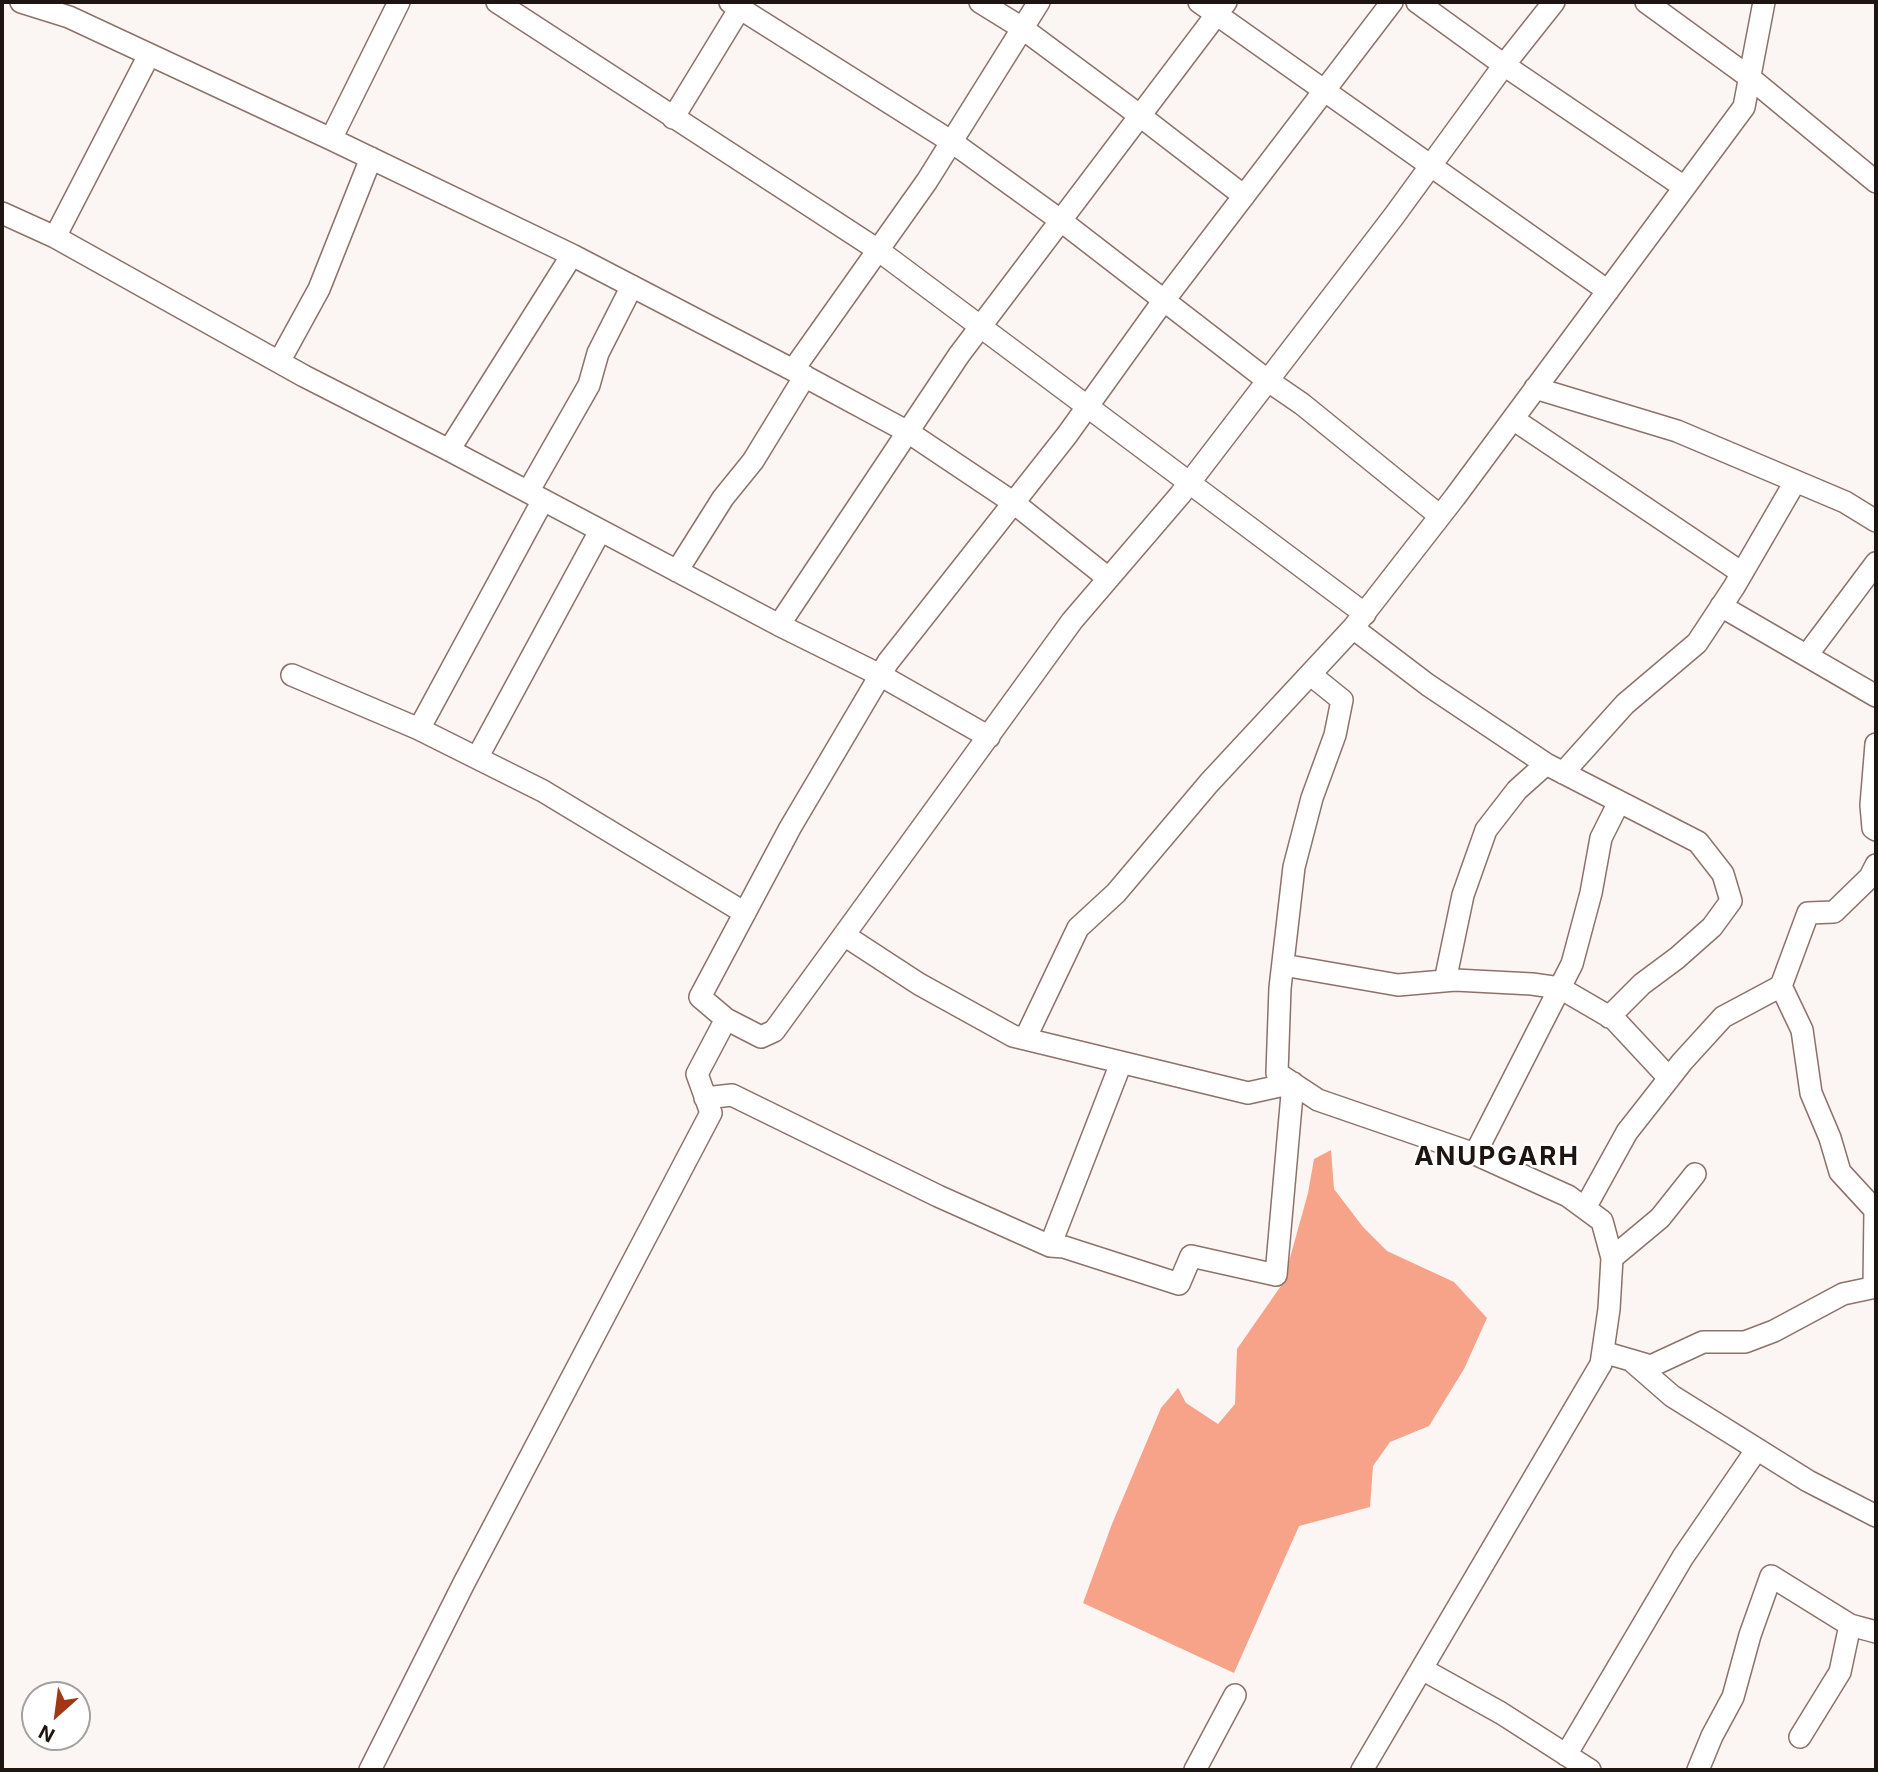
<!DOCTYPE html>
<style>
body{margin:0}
#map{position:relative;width:1878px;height:1772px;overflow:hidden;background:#fbf5f3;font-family:Inter,sans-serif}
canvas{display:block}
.frame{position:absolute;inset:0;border:4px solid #1e1411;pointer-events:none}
.north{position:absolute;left:21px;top:1681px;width:70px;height:70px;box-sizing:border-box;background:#fff;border:2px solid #a5a1a0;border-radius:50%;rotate:208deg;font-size:19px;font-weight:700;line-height:28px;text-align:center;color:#1e1411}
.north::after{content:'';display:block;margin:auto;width:24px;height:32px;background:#9f3814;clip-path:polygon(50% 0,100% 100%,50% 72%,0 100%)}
</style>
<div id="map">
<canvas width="1878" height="1772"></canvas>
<div class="frame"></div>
<div class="north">N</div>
</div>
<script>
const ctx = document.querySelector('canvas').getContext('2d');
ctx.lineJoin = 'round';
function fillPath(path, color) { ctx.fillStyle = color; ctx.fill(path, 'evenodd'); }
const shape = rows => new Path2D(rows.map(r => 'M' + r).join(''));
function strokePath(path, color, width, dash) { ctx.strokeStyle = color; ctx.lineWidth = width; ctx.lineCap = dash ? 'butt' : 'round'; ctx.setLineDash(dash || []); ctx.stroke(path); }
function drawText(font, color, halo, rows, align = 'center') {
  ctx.font = font + ' Inter,sans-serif'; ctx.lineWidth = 5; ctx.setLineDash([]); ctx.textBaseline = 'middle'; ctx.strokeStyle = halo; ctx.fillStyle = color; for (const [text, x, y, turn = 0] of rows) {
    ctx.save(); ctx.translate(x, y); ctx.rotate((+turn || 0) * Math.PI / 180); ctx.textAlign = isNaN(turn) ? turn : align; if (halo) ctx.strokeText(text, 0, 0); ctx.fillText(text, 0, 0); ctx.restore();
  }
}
const water = shape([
 [1331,1150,1334,1189,1363,1227,1387,1251,1454,1282,1487,1318,1464,1369,1429,1426,1390,1442,1373,1466,1370,1507,1299,1526,1234,1673,1083,1603,1112,1524,1161,1408,1178,1388,1186,1403,1218,1424,1235,1404,1237,1349,1283,1283,1308,1193,1314,1159]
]);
const minor = shape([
 [21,2,69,17,331,139,572,255,793,370,908,432,1014,503,1108,578],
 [497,2,878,250,1365,614],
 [730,2,952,142,1060,220,1267,380,1302,404,1440,516],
 [980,2,1022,28,1139,115,1244,196],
 [1199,2,1608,291],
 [1417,2,1504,65,1684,187],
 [1646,2,1749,77,1876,182],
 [673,118,740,8],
 [331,139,399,2],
 [2,213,55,237,304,376,449,450,779,625,880,675,989,737],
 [55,237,149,55],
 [279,362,319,289,371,158],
 [793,370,927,181,1039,2],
 [1535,388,1677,431,1845,502,1876,521],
 [1513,419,1742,573],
 [449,450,572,255],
 [528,492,589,385,598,353,632,286],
 [677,571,723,498,753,461,805,376],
 [1721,606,1876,696],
 [779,625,959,355,1226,2],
 [1353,628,1428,685,1546,764,1698,842,1723,874,1731,901,1712,927,1677,958,1642,984,1609,1017],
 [1807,655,1876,563],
 [292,675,419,729,543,791,745,913],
 [1311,675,1342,700,1335,735,1312,798,1294,867,1280,988,1277,1073,1318,1100,1475,1154,1568,1196,1602,1221,1612,1258,1609,1309,1601,1364,1362,1770],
 [419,729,543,500],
 [1876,744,1871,805,1873,828,1876,830],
 [477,758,600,531],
 [1563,773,1625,704,1697,643,1734,587,1795,482],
 [1283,965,1398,985,1455,980,1532,984,1560,988,1615,1020,1669,1078],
 [1445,981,1463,895,1486,830,1517,790,1546,764],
 [726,1019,700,997,790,828,888,662,1067,435,1156,311,1392,2],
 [1025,1039,1078,928,1116,893,1209,783,1353,628,1455,497,1744,107,1764,2],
 [705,1098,732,1095,938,1196,1050,1246,1064,1247,1179,1284,1191,1256,1276,1275,1293,1083,1248,1093,1013,1036,919,984,844,935,1072,621,1180,495,1394,216,1504,65,1554,2],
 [1475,1154,1572,964,1591,893,1601,838,1619,802],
 [1585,1208,1627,1132,1682,1062,1723,1017,1781,986],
 [1050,1246,1121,1063],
 [1612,1258,1660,1218,1695,1174],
 [1874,1286,1875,1210,1840,1172,1830,1138,1811,1093,1802,1030,1781,986,1808,913,1834,912,1870,877,1876,865],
 [1603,1352,1651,1366,1703,1342,1745,1342,1774,1331,1843,1294,1876,1287],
 [1633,1362,1672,1396,1808,1481,1876,1516],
 [1422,1669,1501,1713,1590,1770],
 [1800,1737,1840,1672,1850,1625],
 [1566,1755,1683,1557,1757,1449],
 [370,1770,464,1583,711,1113,697,1074,726,1019,761,1037,774,1031,844,935],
 [1195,1770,1235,1695],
 [1698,1770,1712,1736,1733,1697,1750,1635,1771,1576,1850,1625,1876,1632]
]);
const districtNames = [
 ["ANUPGARH",1497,1157]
];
fillPath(water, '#f7a389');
strokePath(minor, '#8c726a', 24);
strokePath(minor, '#fff', 21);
ctx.letterSpacing = '2px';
drawText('bold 26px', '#1e1411', '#fff', districtNames);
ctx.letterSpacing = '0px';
</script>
